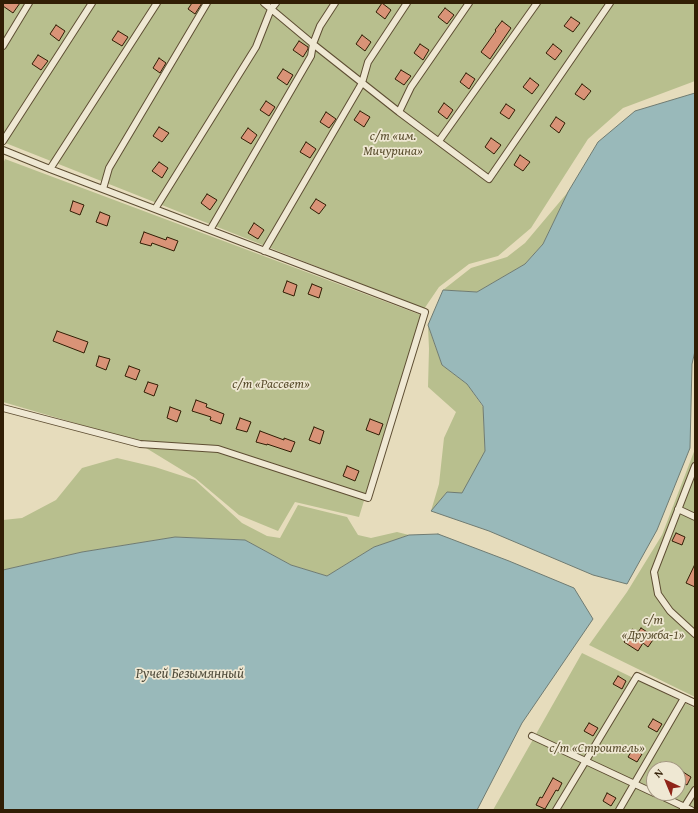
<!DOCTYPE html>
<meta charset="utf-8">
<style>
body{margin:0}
#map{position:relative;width:698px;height:813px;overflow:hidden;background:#e6dcbc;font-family:"Gentium Book Plus",serif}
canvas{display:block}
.frame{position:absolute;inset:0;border:4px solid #311e05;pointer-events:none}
.north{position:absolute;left:646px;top:761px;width:40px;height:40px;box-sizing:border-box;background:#efe8d3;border:1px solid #a39781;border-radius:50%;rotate:316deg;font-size:11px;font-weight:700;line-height:16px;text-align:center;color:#311e05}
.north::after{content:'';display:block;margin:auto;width:14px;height:18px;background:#8f2418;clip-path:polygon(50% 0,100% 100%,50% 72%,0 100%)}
</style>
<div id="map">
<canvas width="698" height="813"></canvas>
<div class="frame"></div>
<div class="north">N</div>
</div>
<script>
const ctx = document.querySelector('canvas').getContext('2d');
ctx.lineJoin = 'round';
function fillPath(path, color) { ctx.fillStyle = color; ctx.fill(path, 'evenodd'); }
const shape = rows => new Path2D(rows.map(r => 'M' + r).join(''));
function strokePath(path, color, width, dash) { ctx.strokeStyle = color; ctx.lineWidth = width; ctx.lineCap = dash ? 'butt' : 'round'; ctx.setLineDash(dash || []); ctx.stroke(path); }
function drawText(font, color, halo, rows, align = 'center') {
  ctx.font = font + ' "Gentium Book Plus",serif'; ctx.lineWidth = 3.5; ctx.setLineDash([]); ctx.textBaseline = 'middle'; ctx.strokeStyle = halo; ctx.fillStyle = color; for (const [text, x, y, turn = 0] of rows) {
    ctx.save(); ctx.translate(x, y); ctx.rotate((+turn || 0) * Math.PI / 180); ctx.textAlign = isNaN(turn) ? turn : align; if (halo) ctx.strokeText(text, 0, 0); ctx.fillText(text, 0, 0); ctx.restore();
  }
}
const green = shape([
 [3,3,695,3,695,81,623,108,588,139,531,228,498,256,469,264,439,287,424,309,3,142],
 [5,159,421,315,359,517,295,502,278,531,239,515,195,478,133,440,3,402,3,164],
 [568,192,543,244,525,264,477,292,443,290,471,268,507,257,525,243],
 [428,326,442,365,467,384,483,407,485,451,462,494,447,492,431,511,439,484,444,438,456,412,428,387,429,349],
 [695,449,695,697,589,645,627,592,662,535],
 [117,458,155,467,195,480,242,523,267,536,280,538,298,505,347,517,358,535,371,538,397,532,409,535,374,547,327,576,291,565,245,540,175,537,82,552,3,570,3,520,22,518,56,500,82,468],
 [582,653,695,708,695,810,493,810],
 [654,769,678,769,678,793,654,793]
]);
const water = shape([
 [695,93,695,351,692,364,690,448,657,530,627,584,593,575,489,531,431,511,447,492,462,493,485,451,483,406,467,384,442,365,428,325,443,290,477,292,525,264,543,244,568,192,598,142,635,111,695,93],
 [438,534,509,561,574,588,593,619,522,723,477,810,3,810,3,570,82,552,175,537,245,540,291,565,327,576,374,547,409,535,438,534]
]);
const building = shape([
 [3,3,20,3,13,13,3,6,3,3],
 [192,3,202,3,195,14,188,9,192,3],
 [382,3,391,10,385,19,376,12,382,3],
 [445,8,454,15,447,24,438,17,445,8],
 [571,17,580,23,573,32,564,26,571,17],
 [502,21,511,28,490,59,481,52,496,31,495,30,502,21],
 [56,25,65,31,59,41,50,34,56,25],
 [118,31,128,37,122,46,112,40,118,31],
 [362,35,371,42,365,51,356,44,362,35],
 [299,41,308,47,308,49,303,57,293,50,299,41],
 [420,44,429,50,423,60,414,53,420,44],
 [553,44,562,51,555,60,546,53,553,44],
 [38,55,48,61,41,70,32,64,38,55],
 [159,58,166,63,160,73,153,68,159,58],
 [283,69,293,75,287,85,277,78,283,69],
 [401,70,411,76,404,85,395,79,401,70],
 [466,73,475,79,469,89,460,82,466,73],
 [530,78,539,85,532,94,523,87,530,78],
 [582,84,591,91,584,100,575,94,582,84],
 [266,101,275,107,269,116,260,110,266,101],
 [444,103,453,110,447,119,438,112,444,103],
 [506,104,515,110,509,119,500,113,506,104],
 [360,111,370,117,364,127,354,120,360,111],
 [326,112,336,119,329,128,320,122,326,112],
 [556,117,565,123,559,133,550,126,556,117],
 [159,127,169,133,162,142,153,136,159,127],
 [248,128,257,135,251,144,241,138,248,128],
 [491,138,501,145,494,154,485,147,491,138],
 [306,142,316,149,310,158,300,152,306,142],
 [520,155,530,162,523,171,514,165,520,155],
 [159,162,168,168,162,178,152,171,159,162],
 [207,194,217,200,210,210,201,203,207,194],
 [316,199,326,205,319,214,310,208,316,199],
 [73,201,84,205,80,215,70,211,73,201],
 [100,212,110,216,107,226,96,222,100,212],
 [254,223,264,230,258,239,248,233,254,223],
 [144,232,166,240,167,237,178,241,174,251,152,243,151,246,140,243,144,232],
 [287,281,297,285,294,296,283,292,287,281],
 [312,284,322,288,319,298,308,294,312,284],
 [57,331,88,342,84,353,53,341,57,331],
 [99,356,110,359,106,370,96,366,99,356],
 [129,366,140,370,136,380,125,376,129,366],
 [148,382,158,385,154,396,144,392,148,382],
 [196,400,207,404,206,407,224,414,221,424,210,420,211,417,192,411,196,400],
 [170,407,181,411,177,422,167,418,170,407],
 [240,418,251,422,247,432,236,429,240,418],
 [370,419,383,424,379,435,366,430,370,419],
 [314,427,324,431,320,444,309,440,314,427],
 [260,431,284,440,284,438,295,442,291,452,267,444,267,445,256,442,260,431],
 [347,466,359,471,355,481,343,476,347,466],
 [676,533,685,537,682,545,672,541,676,533],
 [695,564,695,587,686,583,695,564],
 [641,628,655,637,648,647,643,643,638,651,624,642,632,629,638,632,641,628],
 [618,676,626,681,622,689,613,684,618,676],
 [653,719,662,724,657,732,648,727,653,719],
 [589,723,598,728,593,736,584,731,589,723],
 [633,749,642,754,637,762,628,757,633,749],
 [683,772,691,777,687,785,678,780,683,772],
 [553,778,562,783,558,791,556,790,545,809,536,805,540,797,542,798,553,778],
 [607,793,616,798,611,806,603,801,607,793]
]);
const lane = shape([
 [264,3,313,44,399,112,489,179,610,3],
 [3,46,29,3],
 [399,112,411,87,469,3],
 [3,141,92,3],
 [439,141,537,3],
 [3,150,50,169,425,312,368,498,218,449,140,444,3,408],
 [50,169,157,3],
 [103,189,109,168,207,3],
 [155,209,256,47,271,9,276,3],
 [210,230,311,56,313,44,320,26,335,3],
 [264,251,362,83,368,62,407,3],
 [695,466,654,572,658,594,670,611,695,634],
 [678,509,695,517],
 [532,736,654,793],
 [655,793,691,810],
 [683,809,695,790],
 [556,810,637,676,695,703],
 [619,810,684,698]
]);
const parkNames = [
 ["с/т «им.",393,137],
 ["Мичурина»",393,152],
 ["с/т «Рассвет»",271,385],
 ["с/т",653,621],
 ["«Дружба-1»",653,636],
 ["с/т «Строитель»",597,749]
];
const waterNames = [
 ["Ручей Безымянный",190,674]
];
fillPath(green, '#b8bf8e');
fillPath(water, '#99b9ba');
strokePath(water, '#6f7b72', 1);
fillPath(building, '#d99377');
strokePath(building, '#311e05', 1);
strokePath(lane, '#5e4e33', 8);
strokePath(lane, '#efe8d3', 6);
drawText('italic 13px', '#5a4e2e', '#efe8d3', parkNames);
drawText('italic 14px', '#504c3b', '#efe8d3', waterNames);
</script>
